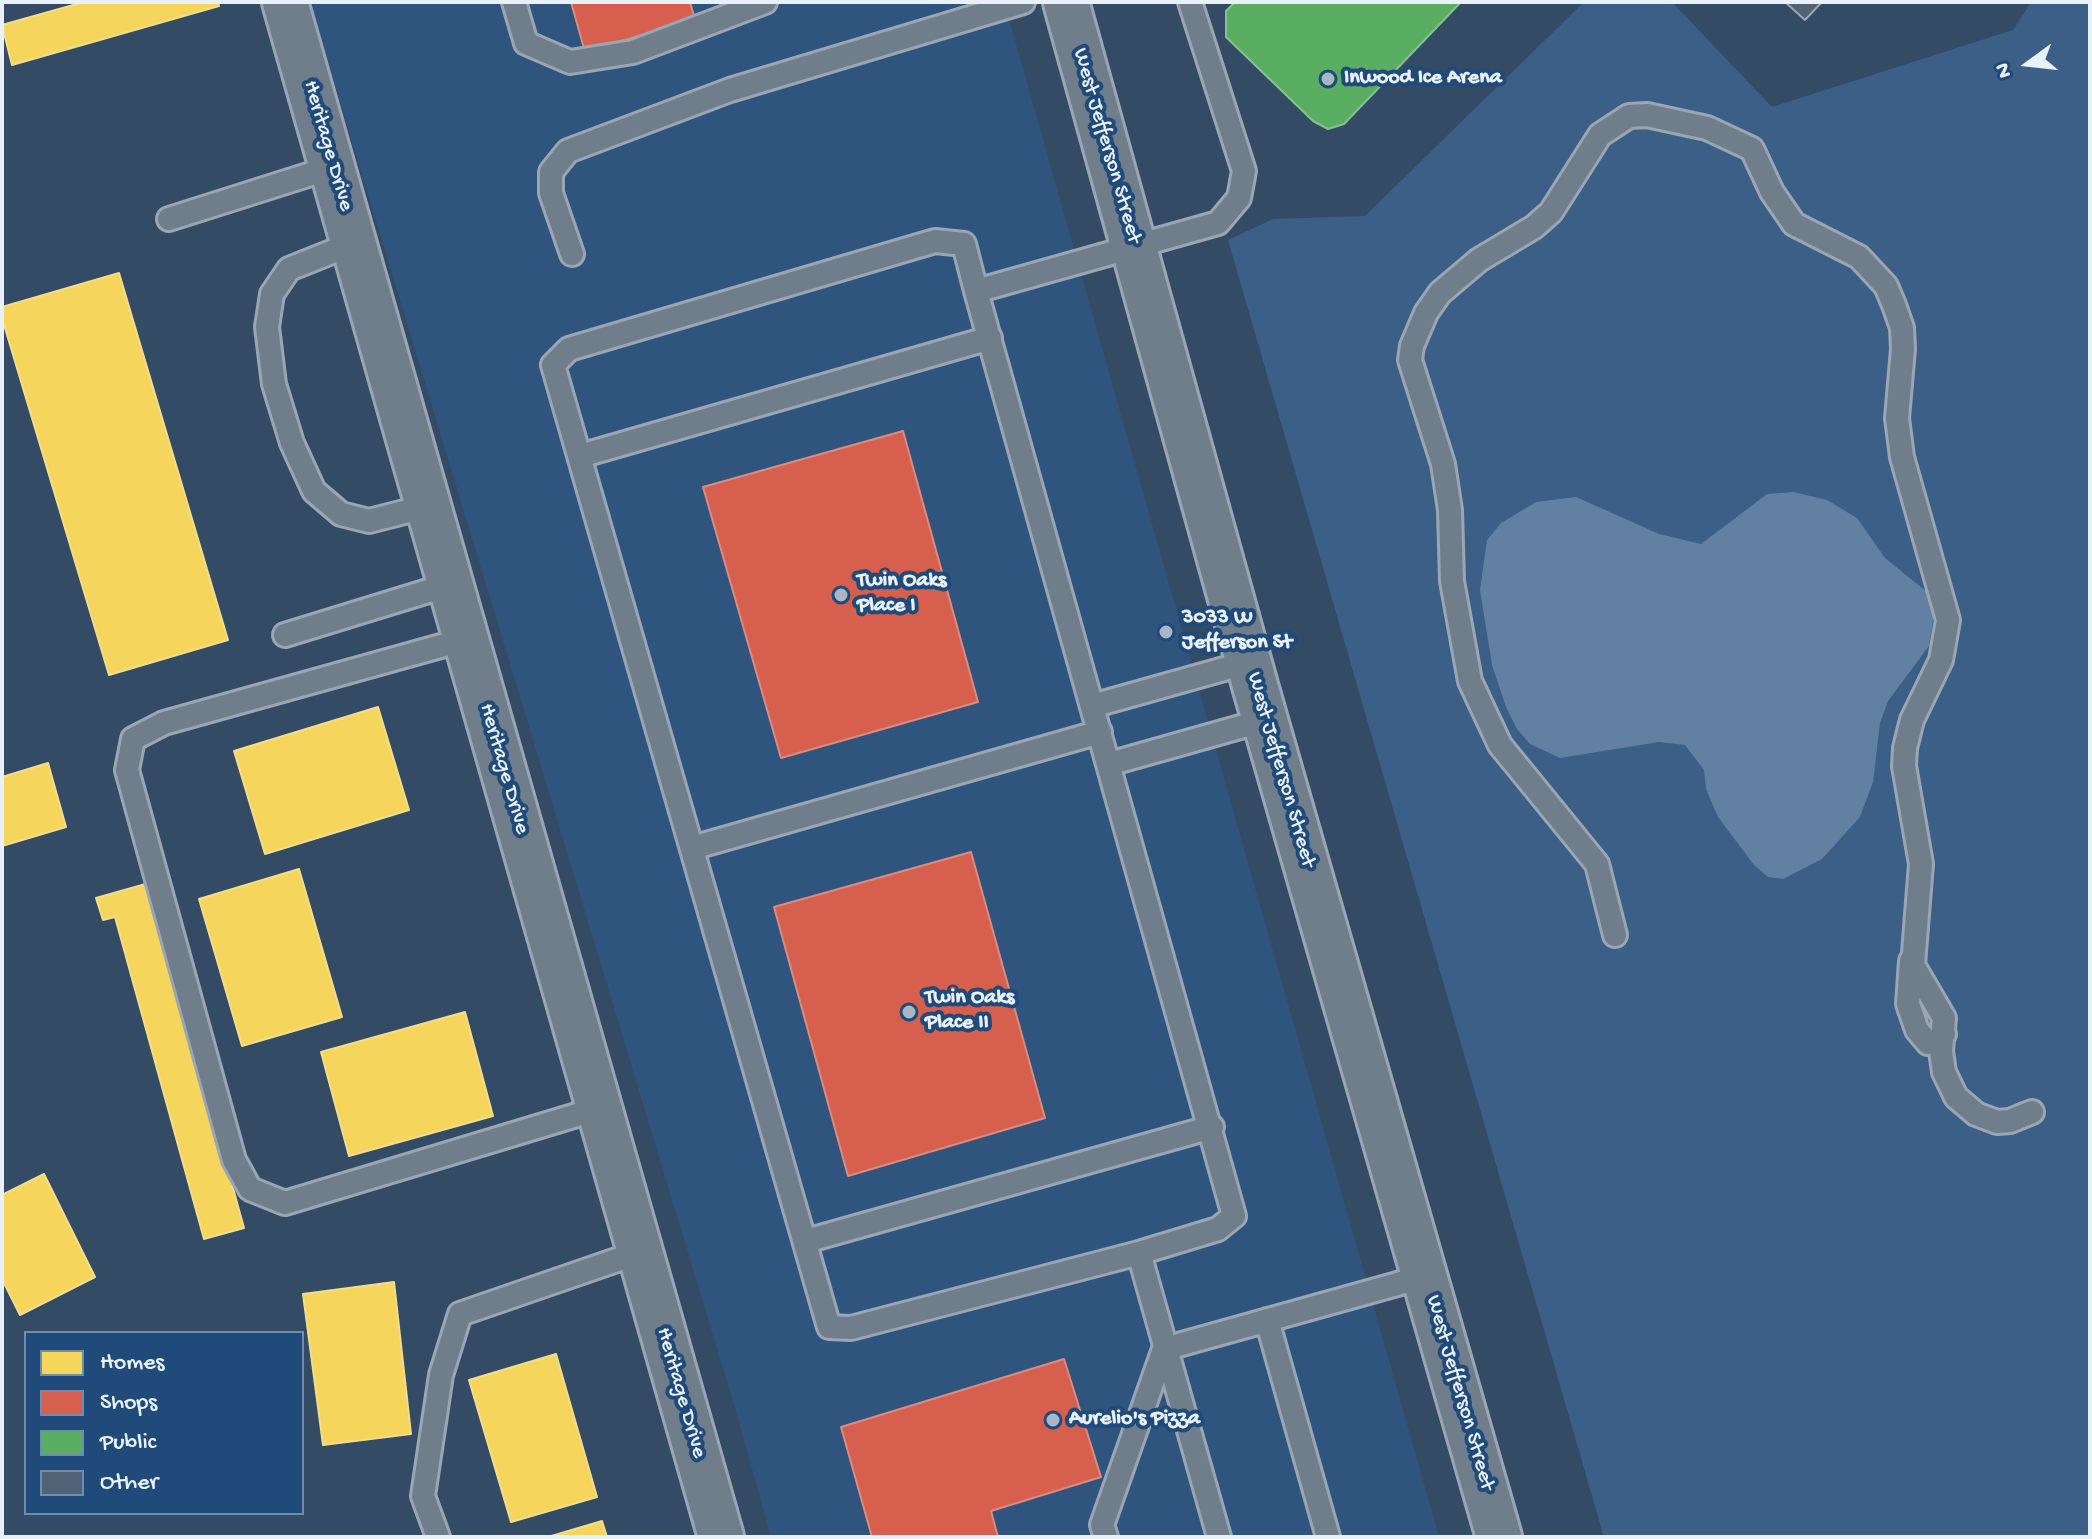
<!DOCTYPE html>
<style>
body{margin:0}
#map{position:relative;width:2092px;height:1539px;overflow:hidden;background:#344b65;font-family:"Gochi Hand",sans-serif}
canvas{display:block}
.frame{position:absolute;inset:0;border:4px solid #e8f1f8;pointer-events:none}
.legend{position:absolute;left:24px;top:1331px;width:280px;height:184px;box-sizing:border-box;background:#1f4a7a;border:2px solid #6f8dac;margin:0;padding:10px 14px;list-style:none;font-size:24px;color:#e8f1f8}
.legend li{display:flex;align-items:center;gap:16px;height:40px}
.legend b{width:40px;border:2px solid #6f8dac}
.north{position:absolute;left:1988px;top:24px;width:80px;height:80px;-webkit-text-stroke:6px #1f4a7a;paint-order:stroke;rotate:255deg;font-size:22px;font-weight:700;line-height:32px;text-align:center;color:#e8f1f8}
.north::after{content:'';display:block;margin:auto;width:28px;height:36px;background:#e8f1f8;clip-path:polygon(50% 0,100% 100%,50% 72%,0 100%)}
</style>
<div id="map">
<canvas width="2092" height="1539"></canvas>
<div class="frame"></div>
<ul class="legend">
<li><b style="height:22px;background:#f6d55c"></b>Homes</li>
<li><b style="height:22px;background:#d6604d"></b>Shops</li>
<li><b style="height:22px;background:#5aae61"></b>Public</li>
<li><b style="height:22px;background:#516275"></b>Other</li>
</ul>
<div class="north">N</div>
</div>
<script>
const ctx = document.querySelector('canvas').getContext('2d');
ctx.lineJoin = 'round';
function fillPath(path, color) { ctx.fillStyle = color; ctx.fill(path, 'evenodd'); }
const shape = rows => new Path2D(rows.map(r => 'M' + r).join(''));
function strokePath(path, color, width, dash) { ctx.strokeStyle = color; ctx.lineWidth = width; ctx.lineCap = dash ? 'butt' : 'round'; ctx.setLineDash(dash || []); ctx.stroke(path); }
function drawText(font, color, halo, rows, align = 'center') {
  ctx.font = font + ' "Gochi Hand",sans-serif'; ctx.lineWidth = 8; ctx.setLineDash([]); ctx.textBaseline = 'middle'; ctx.strokeStyle = halo; ctx.fillStyle = color; for (const [text, x, y, turn = 0] of rows) {
    ctx.save(); ctx.translate(x, y); ctx.rotate((+turn || 0) * Math.PI / 180); ctx.textAlign = isNaN(turn) ? turn : align; if (halo) ctx.strokeText(text, 0, 0); ctx.fillText(text, 0, 0); ctx.restore();
  }
}
const built = shape([
 [310,2,1004,2,1439,1537,771,1537,736,1411]
]);
const green = shape([
 [1584,2,1672,2,1772,107,2013,30,2031,2,2090,2,2090,1537,1604,1537,1228,240,1273,219,1365,216]
]);
const water = shape([
 [1793,492,1827,500,1857,518,1885,558,1932,596,1934,614,1929,646,1888,701,1880,723,1873,782,1860,817,1822,859,1783,879,1768,877,1754,865,1718,817,1706,789,1704,770,1685,745,1659,742,1560,758,1530,744,1517,729,1506,707,1492,665,1480,590,1487,540,1501,523,1536,502,1576,497,1659,534,1701,544,1767,494]
]);
const homes = shape([
 [84,2,218,2,219,6,12,65,2,25,84,2],
 [119,273,228,640,109,675,2,318,2,307,119,273],
 [378,707,409,810,265,854,234,751,378,707],
 [48,763,66,827,2,846,2,777,48,763],
 [299,869,342,1017,242,1046,199,899,299,869],
 [149,883,244,1228,204,1239,115,917,103,920,96,898,149,883],
 [465,1012,493,1116,349,1156,321,1052,465,1012],
 [44,1174,95,1277,20,1315,2,1279,2,1195,44,1174],
 [394,1282,411,1434,323,1445,303,1294,394,1282],
 [556,1354,597,1497,511,1522,469,1380,556,1354],
 [602,1521,607,1537,548,1537,602,1521]
]);
const shops = shape([
 [571,2,690,2,695,19,585,52,571,2],
 [903,431,978,702,781,758,703,487,903,431],
 [971,852,1045,1118,848,1176,774,907,971,852],
 [1064,1359,1101,1477,991,1511,998,1537,872,1537,841,1427,1064,1359]
]);
const public = shape([
 [1235,2,1461,2,1344,124,1328,129,1313,121,1226,37,1226,11,1235,2]
]);
const building = shape([
 [1785,2,1822,2,1805,20,1785,2]
]);
const service = shape([
 [514,2,526,43,570,62,633,52,765,2],
 [1190,2,1244,171,1239,198,1218,223,976,291,1234,1216,1218,1229,1139,1253,1219,1537],
 [169,219,333,167],
 [354,243,289,269,272,294,267,327,274,384,292,443,314,491,341,514,369,521,428,506],
 [572,254,551,193,551,172,568,151,730,90,1023,2],
 [976,291,964,244,935,241,569,349,553,365,829,1327,851,1328,1139,1253],
 [580,456,990,338],
 [285,635,451,584],
 [466,639,164,723,133,739,127,770,234,1160,250,1189,285,1203,600,1108],
 [1092,706,1249,662],
 [1109,764,1265,720],
 [692,848,1100,732],
 [1615,935,1597,864,1500,745,1470,681,1452,581,1450,510,1443,464,1410,360,1412,346,1426,313,1440,293,1479,260,1534,227,1551,212,1600,135,1629,116,1647,115,1707,128,1752,149,1772,192,1794,224,1859,257,1886,286,1894,305,1902,328,1903,349,1897,418,1902,457,1948,620,1941,660,1912,720,1905,748,1904,766,1921,864,1913,965,1944,1018,1941,1051,1944,1072,1956,1097,1976,1114,1997,1122,2010,1121,2032,1112],
 [1911,961,1908,1004,1917,1030,1928,1043,1939,1040,1944,1034],
 [806,1241,1212,1127],
 [1267,1320,1328,1537],
 [1164,1349,1426,1276],
 [438,1537,423,1496,441,1375,460,1314,640,1252],
 [1106,1537,1102,1525,1164,1349]
]);
const minor = shape([
 [285,2,721,1537]
]);
const primary = shape([
 [1066,2,1256,689,1499,1537]
]);
const markers = [
 [1328,79,8,"#a9b7c5"],
 [841,595,8,"#a9b7c5"],
 [1166,632,8,"#a9b7c5"],
 [909,1012,8,"#a9b7c5"],
 [1053,1420,8,"#a9b7c5"]
];
const poiNames = [
 ["Inwood Ice Arena",1344,79],
 ["Twin Oaks",857,582],
 ["Place I",857,607],
 ["3033 W",1182,619],
 ["Jefferson St",1182,644],
 ["Twin Oaks",925,999],
 ["Place II",925,1024],
 ["Aurelio's Pizza",1069,1420]
];
const streetNames = [
 ["Heritage Drive",327,146,74],
 ["West Jefferson Street",1106,146,74],
 ["Heritage Drive",503,769,74],
 ["West Jefferson Street",1280,770,74],
 ["Heritage Drive",680,1393,74],
 ["West Jefferson Street",1459,1393,74]
];
fillPath(built, '#2f557f');
fillPath(green, '#3b5f87');
fillPath(water, '#6280a1');
fillPath(homes, '#f6d55c');
strokePath(homes, '#f2dd8b', 2);
fillPath(shops, '#d6604d');
strokePath(shops, '#db8c80', 2);
fillPath(public, '#5aae61');
strokePath(public, '#85c28e', 2);
fillPath(building, '#516275');
strokePath(building, '#9aa6b3', 2);
strokePath(service, '#9aa6b3', 28);
strokePath(minor, '#9aa6b3', 50);
strokePath(primary, '#9aa6b3', 50);
strokePath(service, '#707e8c', 22);
strokePath(minor, '#707e8c', 44);
strokePath(primary, '#707e8c', 44);
for (const [x, y, r, color] of markers) { const dot = new Path2D(); dot.arc(x, y, r, 0, 2 * Math.PI); ctx.fillStyle = color; ctx.fill(dot); strokePath(dot, '#1f4a7a', 3); }
drawText('bold 22px', '#e8f1f8', '#1f4a7a', poiNames, 'left');
drawText('22px', '#e8f1f8', '#1f4a7a', streetNames);
</script>
